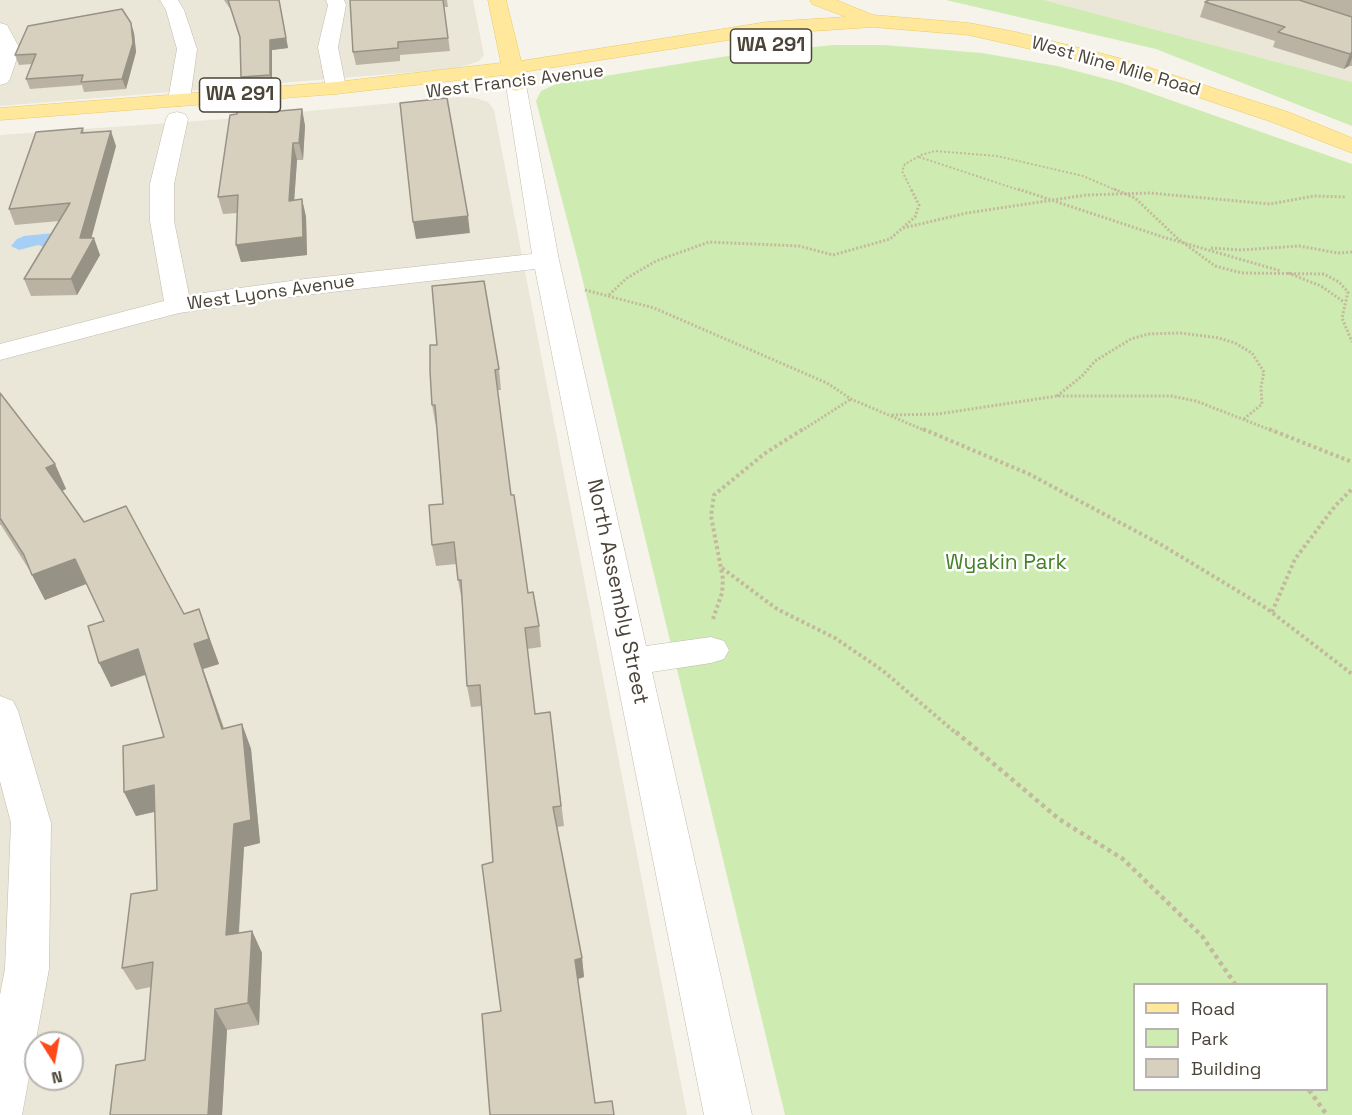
<!DOCTYPE html>
<style>
body{margin:0}
#map{position:relative;width:1352px;height:1115px;overflow:hidden;background:#f6f3eb;font-family:"Space Grotesk",sans-serif}
canvas{display:block}
.legend{position:absolute;left:1133px;top:983px;width:195px;height:108px;box-sizing:border-box;background:#fff;border:2px solid #b7b4af;margin:0;padding:8px 10px;list-style:none;font-size:18px;color:#4b4438}
.legend li{display:flex;align-items:center;gap:12px;height:30px}
.legend b{width:30px;border:2px solid #b7b4af}
.north{position:absolute;left:24px;top:1031px;width:60px;height:60px;box-sizing:border-box;background:#fff;border:2px solid #b7b4af;border-radius:50%;rotate:169deg;font-size:16px;font-weight:700;line-height:24px;text-align:center;color:#4b4438}
.north::after{content:'';display:block;margin:auto;width:21px;height:27px;background:#ff4919;clip-path:polygon(50% 0,100% 100%,50% 72%,0 100%)}
</style>
<div id="map">
<canvas width="1352" height="1115"></canvas>
<ul class="legend">
<li><b style="height:8px;background:#ffe89b"></b>Road</li>
<li><b style="height:16px;background:#ceebb2"></b>Park</li>
<li><b style="height:16px;background:#d8d0bf"></b>Building</li>
</ul>
<div class="north">N</div>
</div>
<script>
const ctx = document.querySelector('canvas').getContext('2d');
ctx.lineJoin = 'round';
function fillPath(path, color) { ctx.fillStyle = color; ctx.fill(path, 'evenodd'); }
const shape = rows => new Path2D(rows.map(r => 'M' + r).join(''));
function strokePath(path, color, width, dash) { ctx.strokeStyle = color; ctx.lineWidth = width; ctx.lineCap = dash ? 'butt' : 'round'; ctx.setLineDash(dash || []); ctx.stroke(path); }
function drawText(font, color, halo, rows, align = 'center') {
  ctx.font = font + ' "Space Grotesk",sans-serif'; ctx.lineWidth = 5; ctx.setLineDash([]); ctx.textBaseline = 'middle'; ctx.strokeStyle = halo; ctx.fillStyle = color; for (const [text, x, y, turn = 0] of rows) {
    ctx.save(); ctx.translate(x, y); ctx.rotate((+turn || 0) * Math.PI / 180); ctx.textAlign = isNaN(turn) ? turn : align; if (halo) ctx.strokeText(text, 0, 0); ctx.fillText(text, 0, 0); ctx.restore();
  }
}
const residential = shape([
 [0,0,473,0,484,55,479,61,468,65,451,69,0,106],
 [1044,0,1352,0,1352,82],
 [457,97,475,98,488,102,494,110,687,1115,0,1115,0,135,225,119],
 [36,1043,72,1043,72,1079,36,1079]
]);
const green = shape([
 [946,0,1044,0,1352,82,1352,126,1156,49],
 [834,45,884,45,982,53,1057,66,1122,83,1352,164,1352,1115,785,1115,578,261,536,101,541,91,556,84,740,54],
 [1134,984,1326,984,1326,1090,1134,1090]
]);
const water = shape([
 [54,233,48,248,38,245,19,250,11,246,17,239,24,236]
]);
const pathFar3 = shape([
 [919,157,1022,191],
 [912,191,902,171,905,164,921,155,935,151,997,156,1083,176,1118,191]
]);
const pathFar2 = shape([
 [1018,189,1163,237,1281,271],
 [1114,189,1135,198,1177,238,1215,266,1242,273,1324,274,1339,282,1348,292,1342,318,1352,342],
 [903,228,967,213,1086,195,1150,193,1270,204,1314,196,1345,197],
 [1211,248,1241,250,1299,246,1338,253,1352,252],
 [1288,273,1321,286,1344,302],
 [585,290,654,308,827,383,851,399,926,431],
 [609,295,627,278,656,261,709,242,799,246,833,255,890,239,915,217,919,205,911,189],
 [1057,396,1082,376,1095,361,1131,339,1148,334,1180,333,1219,338,1235,343,1252,353,1264,372,1261,387,1262,404,1244,419],
 [892,415,938,414,1057,396,1171,396,1196,401,1273,431],
 [801,431,851,399]
]);
const pathFar1 = shape([
 [923,429,1029,474,1160,544,1266,608,1352,674],
 [1269,429,1352,462],
 [722,568,777,609,835,638,882,670,957,734],
 [1272,612,1295,559,1335,506,1352,489],
 [713,619,722,593,723,579,711,516,714,495,764,454,803,429]
]);
const path = shape([
 [956,732,1059,819,1123,859,1202,936,1235,984],
 [1309,1090,1327,1115]
]);
const minor = shape([
 [160,0,178,0,184,10,197,49,190,100,187,105,179,106,171,105,168,100,177,49,166,10,160,0],
 [326,0,344,0,346,5,338,47,346,88,343,92,336,94,329,92,326,88,318,47,328,5,326,0],
 [0,23,7,25,20,49,10,79,7,83,0,85,0,23],
 [516,79,523,81,526,85,559,260,646,646,711,637,724,641,729,650,724,659,711,663,652,672,752,1115,704,1115,535,269,305,295,179,313,0,360,0,344,164,301,150,221,150,184,166,119,169,114,177,112,185,114,188,119,174,184,174,221,189,295,305,279,532,254,506,85,509,81,516,79],
 [0,696,13,701,18,711,51,823,49,969,22,1115,0,1115,0,995,5,969,11,823,0,781,0,696]
]);
const major = shape([
 [488,0,506,0,521,61,767,22,846,17,812,4,810,0,836,0,873,15,969,23,1016,32,1119,58,1288,112,1352,138,1352,153,1272,122,1105,66,969,35,873,27,767,34,523,72,526,85,523,89,516,91,509,89,504,75,336,94,0,120,0,108,336,82,501,63,488,0]
]);
const wall = shape([
 [224,0,279,0,288,48,272,50,272,85,243,87,241,77,240,39,231,10],
 [350,0,447,0,448,7,444,7,450,51,400,55,400,61,356,65,353,52],
 [1300,0,1352,0,1352,66,1349,66,1344,69,1273,47,1275,41,1200,17,1205,2],
 [134,33,136,52,126,89,84,92,82,85,30,89,26,79,32,64,19,65,15,55],
 [268,85,272,101,272,112,302,109,305,126,303,160,297,160,294,200,302,199,306,217,307,255,241,262,237,213,223,214,218,197,237,114],
 [83,128,84,133,116,146,91,238,100,255,77,295,31,296,24,279,59,221,15,225,9,209],
 [437,345,499,369,501,390,497,390,511,495,528,593,539,626,541,647,527,649,535,714,550,712,564,826,557,827,582,958,584,977,578,978,595,1103,614,1115,490,1115,501,1011,493,862,482,706,471,707,467,686,462,601,458,580,456,564,436,566,432,545,443,504,437,426,436,426,432,405],
 [0,393,55,464,66,489,62,491,84,522,184,614,208,634,219,664,203,669,224,728,242,724,251,749,260,843,244,847,239,933,252,931,262,953,259,1025,227,1030,222,1115,110,1115,145,1060,151,987,136,990,122,968,157,890,155,812,136,816,124,792,164,737,146,675,111,687,104,621,86,584,45,600,30,571,1,525,0,525]
]);
const shadedWall = shape([
 [279,0,288,48,272,50,272,85,270,75,270,40],
 [131,23,134,33,136,52,126,89,122,79],
 [1352,52,1352,58,1349,66,1344,69,1350,54],
 [268,85,272,101,272,128,268,112],
 [302,109,305,126,303,160,299,143],
 [111,131,116,146,89,247,94,238,100,255,77,295,71,279,80,238],
 [293,143,297,160,293,218,289,201],
 [302,199,306,217,307,255,241,262,236,245],
 [468,216,470,233,416,239,413,222],
 [55,464,66,489,57,493,46,468],
 [75,559,86,584,45,600,32,575],
 [199,609,219,664,203,669,232,753,222,729,194,644],
 [138,649,149,673,111,687,99,663],
 [242,724,251,749,260,843,244,847,237,957,226,935],
 [154,785,166,809,136,816,124,792],
 [252,931,262,953,259,1025,248,1003],
 [582,958,584,977,578,979,575,960],
 [215,1009,227,1030,222,1115,208,1115]
]);
const building = shape([
 [228,0,279,0,286,38,270,40,270,75,241,77,240,37,228,0],
 [350,0,443,0,448,38,398,42,398,48,353,52,350,0],
 [1209,0,1299,0,1352,17,1352,52,1350,54,1278,32,1285,27,1205,2,1209,0],
 [122,9,131,23,133,43,122,79,81,82,83,75,26,79,36,54,15,55,28,26,122,9],
 [268,85,268,112,302,109,299,143,293,143,289,201,302,199,303,237,236,245,238,195,218,197,230,115,237,114,238,87,268,85],
 [447,98,468,216,413,222,400,103,447,98],
 [83,128,81,133,111,131,80,238,94,238,71,279,24,279,70,203,9,209,36,132,83,128],
 [484,281,499,369,495,370,511,495,514,495,528,593,533,592,539,626,525,628,535,714,550,712,561,806,553,807,582,958,575,960,595,1103,612,1101,614,1115,490,1115,482,1014,501,1011,482,865,493,862,480,685,467,686,461,580,458,580,454,542,432,545,429,505,443,504,435,405,432,405,430,371,430,345,437,345,432,286,484,281],
 [0,393,55,464,46,468,84,522,126,506,184,614,199,609,209,639,194,644,222,729,242,724,251,820,234,824,226,935,252,931,248,1003,215,1009,208,1115,110,1115,116,1065,145,1060,153,962,122,968,131,894,157,890,154,785,124,792,123,746,164,737,138,649,99,663,88,626,104,621,75,559,32,575,24,555,0,518,0,393]
]);
const farStreetnames = [
 ["West Nine Mile Road",1116,67,16],
 ["West Francis Avenue",515,82,-7],
 ["West Lyons Avenue",271,293,-8]
];
const shields = [
 [771,46,81],
 [240,95,81]
];
const shieldNames = [
 ["WA 291",771,46],
 ["WA 291",240,95]
];
const parkNames = [
 ["Wyakin Park",1006,563]
];
const streetNames = [
 ["North Assembly Street",617,592,78]
];
fillPath(residential, '#eae6d8');
fillPath(green, '#ceebb2');
fillPath(water, '#a5cff4');
strokePath(minor, '#c2bcac', 1);
strokePath(major, '#eaca65', 1);
strokePath(pathFar3, '#c5b99d', 2, [2, 2]);
strokePath(pathFar2, '#c5b99d', 3, [2, 2]);
strokePath(pathFar1, '#c5b99d', 4, [3, 3]);
strokePath(path, '#c5b99d', 4.5, [4, 4]);
fillPath(minor, '#fff');
fillPath(major, '#ffe89b');
fillPath(wall, '#bab3a4');
fillPath(shadedWall, '#979286');
fillPath(building, '#d8d0bf');
strokePath(building, '#979286', 1.5);
drawText('18px', '#4b4438', '#fff', farStreetnames);
for (const [x, y, w] of shields) { const box = new Path2D(); box.roundRect(x - w / 2, y - 17, w, 34, 4.5); ctx.fillStyle = '#fff'; ctx.fill(box); strokePath(box, '#4b4438', 1.5); }
drawText('bold 20px', '#4b4438', null, shieldNames);
drawText('21px', '#448127', '#fff', parkNames);
drawText('21px', '#4b4438', '#fff', streetNames);
</script>
